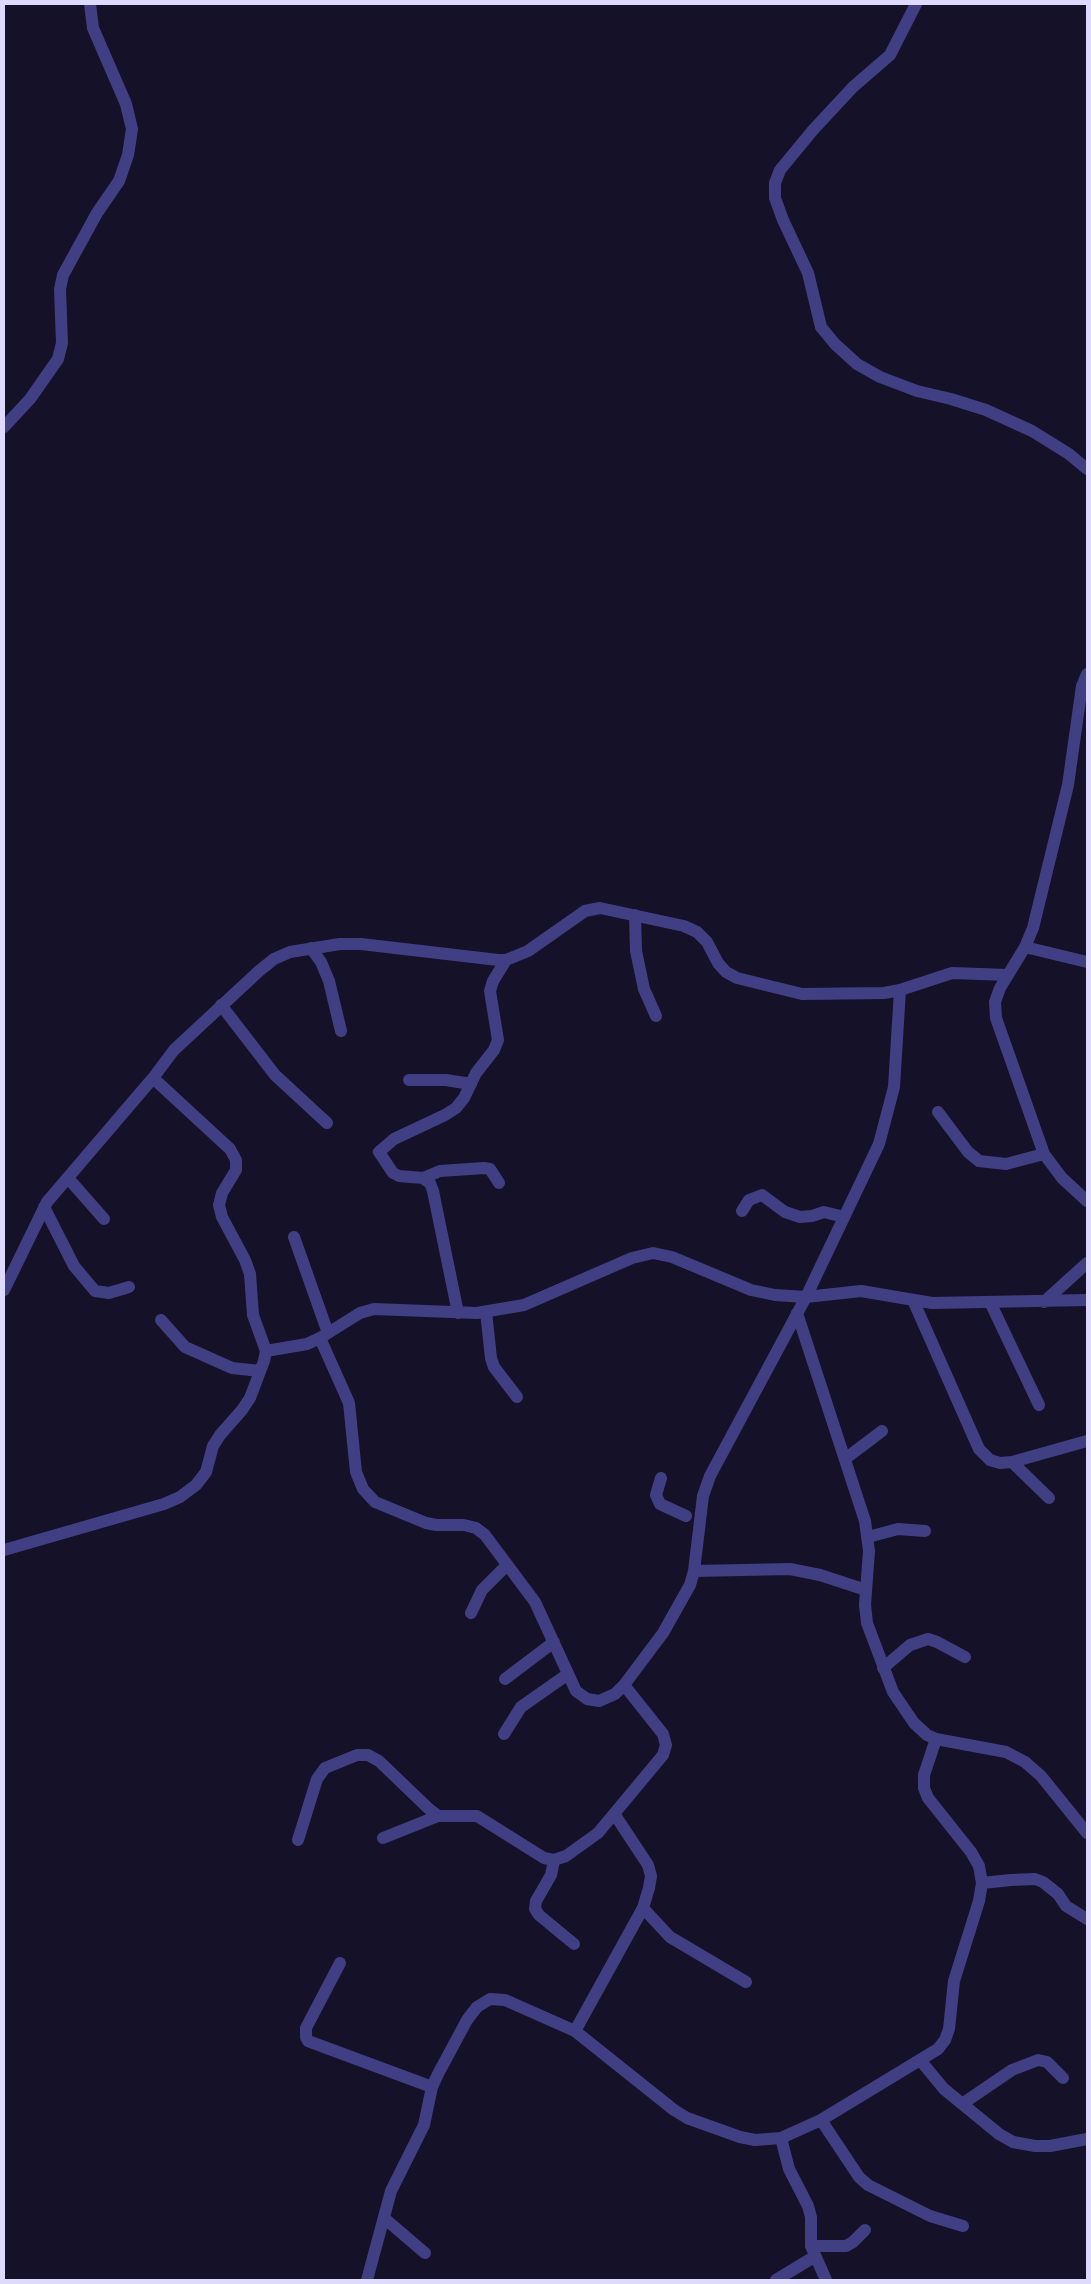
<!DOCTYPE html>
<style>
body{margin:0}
#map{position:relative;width:1091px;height:2284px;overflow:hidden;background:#151128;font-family:Inter,sans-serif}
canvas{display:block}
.frame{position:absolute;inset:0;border:5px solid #dedafd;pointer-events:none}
</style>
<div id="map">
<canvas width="1091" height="2284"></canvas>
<div class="frame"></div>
</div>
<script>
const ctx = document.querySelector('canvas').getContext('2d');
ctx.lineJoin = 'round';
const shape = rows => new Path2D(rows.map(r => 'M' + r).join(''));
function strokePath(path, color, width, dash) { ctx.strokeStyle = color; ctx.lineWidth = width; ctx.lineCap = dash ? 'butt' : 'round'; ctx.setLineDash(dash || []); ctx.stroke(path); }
const minor = shape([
 [916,4,890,55,853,87,813,130,780,170,775,183,775,198,783,220,808,273,821,327,835,344,857,364,880,377,917,391,951,399,986,410,1032,431,1069,454,1087,469],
 [4,427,30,399,58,359,62,343,60,289,63,275,97,213,119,181,128,155,132,129,126,104,93,28,90,4],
 [1087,674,1082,686,1068,785,1033,928,1025,947,1000,988,995,1002,996,1018,1044,1154,1062,1178,1087,1201],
 [635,915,636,951,644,989,656,1016],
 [1025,947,1087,962],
 [311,948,321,962,329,981,341,1031],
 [221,1005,275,1075,327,1123],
 [409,1080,446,1080,471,1084],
 [938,1112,968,1152,979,1161,1006,1164,1044,1154],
 [68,1178,104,1219],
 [423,1178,440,1171,484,1168,490,1169,499,1183],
 [44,1207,74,1266,95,1291,109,1293,129,1287],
 [742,1211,749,1200,762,1195,785,1212,800,1217,812,1216,824,1212,844,1217],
 [294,1237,328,1333],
 [4,1290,47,1202,153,1078,174,1050,259,971,274,959,290,952,340,944,361,944,498,960,506,960,528,951,585,911,600,908,684,926,697,932,707,942,718,963,726,972,737,978,802,994,884,993,900,990,952,973,1008,975],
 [913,1300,979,1449,990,1460,1000,1463,1012,1462,1087,1441],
 [990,1302,1039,1405],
 [1044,1302,1087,1263],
 [486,1312,491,1358,494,1367,517,1397],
 [458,1313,433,1191,430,1183,423,1178,399,1176,393,1173,379,1152,394,1139,445,1115,456,1108,464,1098,476,1073,494,1050,498,1040,490,991,493,981,506,960],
 [797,1313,865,1521,869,1551,865,1605,867,1623,893,1692,914,1723,927,1735,936,1739,1006,1752,1025,1762,1041,1776,1087,1833],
 [161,1320,185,1347,232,1368,260,1371],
 [320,1338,349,1403,356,1472,363,1489,375,1502,426,1523,436,1525,464,1525,476,1528,485,1535,535,1602,576,1691,587,1699,599,1701,615,1694,624,1685,663,1633,690,1585,694,1571,703,1496,710,1476,806,1297,879,1144,894,1087,900,990],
 [266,1351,307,1344,320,1338,360,1313,374,1309,477,1313,524,1305,632,1258,653,1253,672,1257,751,1290,775,1295,806,1297,861,1291,932,1303,1087,1300],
 [845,1459,882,1431],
 [1012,1462,1049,1498],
 [661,1478,656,1495,660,1504,686,1516],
 [868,1537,898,1529,925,1531],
 [4,1550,164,1504,180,1497,196,1485,206,1472,213,1446,220,1435,242,1410,250,1398,264,1361,266,1351,253,1315,250,1274,245,1260,222,1217,219,1205,222,1193,236,1170,236,1160,230,1149,153,1078],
 [694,1571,790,1569,820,1575,866,1590],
 [471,1613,482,1590,507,1565],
 [883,1668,910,1645,928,1639,937,1642,965,1657],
 [505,1679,554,1642],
 [504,1734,521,1707,568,1674],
 [383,1838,438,1816],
 [298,1840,317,1779,325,1768,357,1755,368,1755,379,1761,429,1809,438,1816,477,1816,544,1858,554,1860,566,1856,598,1833,663,1755,666,1745,663,1734,624,1685],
 [554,1860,551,1875,536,1901,535,1909,539,1915,574,1944],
 [982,1883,1011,1880,1035,1879,1043,1882,1058,1894,1066,1906,1087,1919],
 [643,1908,670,1937,746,1982],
 [340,1963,306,2028,306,2037,308,2041,432,2087],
 [575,2031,643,1908,649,1888,651,1876,648,1865,615,1815],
 [920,2060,944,2089,999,2134,1013,2142,1035,2146,1050,2146,1087,2139],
 [962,2104,1012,2070,1038,2060,1047,2062,1063,2078],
 [821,2120,859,2177,868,2185,930,2216,963,2226],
 [781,2138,789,2169,808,2206,811,2217,811,2246,826,2280],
 [384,2218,425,2253],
 [811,2246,846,2246,853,2242,865,2230],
 [367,2280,391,2191,424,2125,432,2087,438,2074,467,2020,477,2007,490,1999,505,2000,575,2031,674,2110,687,2118,740,2137,755,2140,781,2138,821,2120,938,2049,945,2040,949,2029,954,1981,979,1901,982,1883,979,1866,971,1852,928,1798,924,1788,924,1775,936,1739],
 [776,2280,814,2257]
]);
strokePath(minor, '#413f84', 12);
</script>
